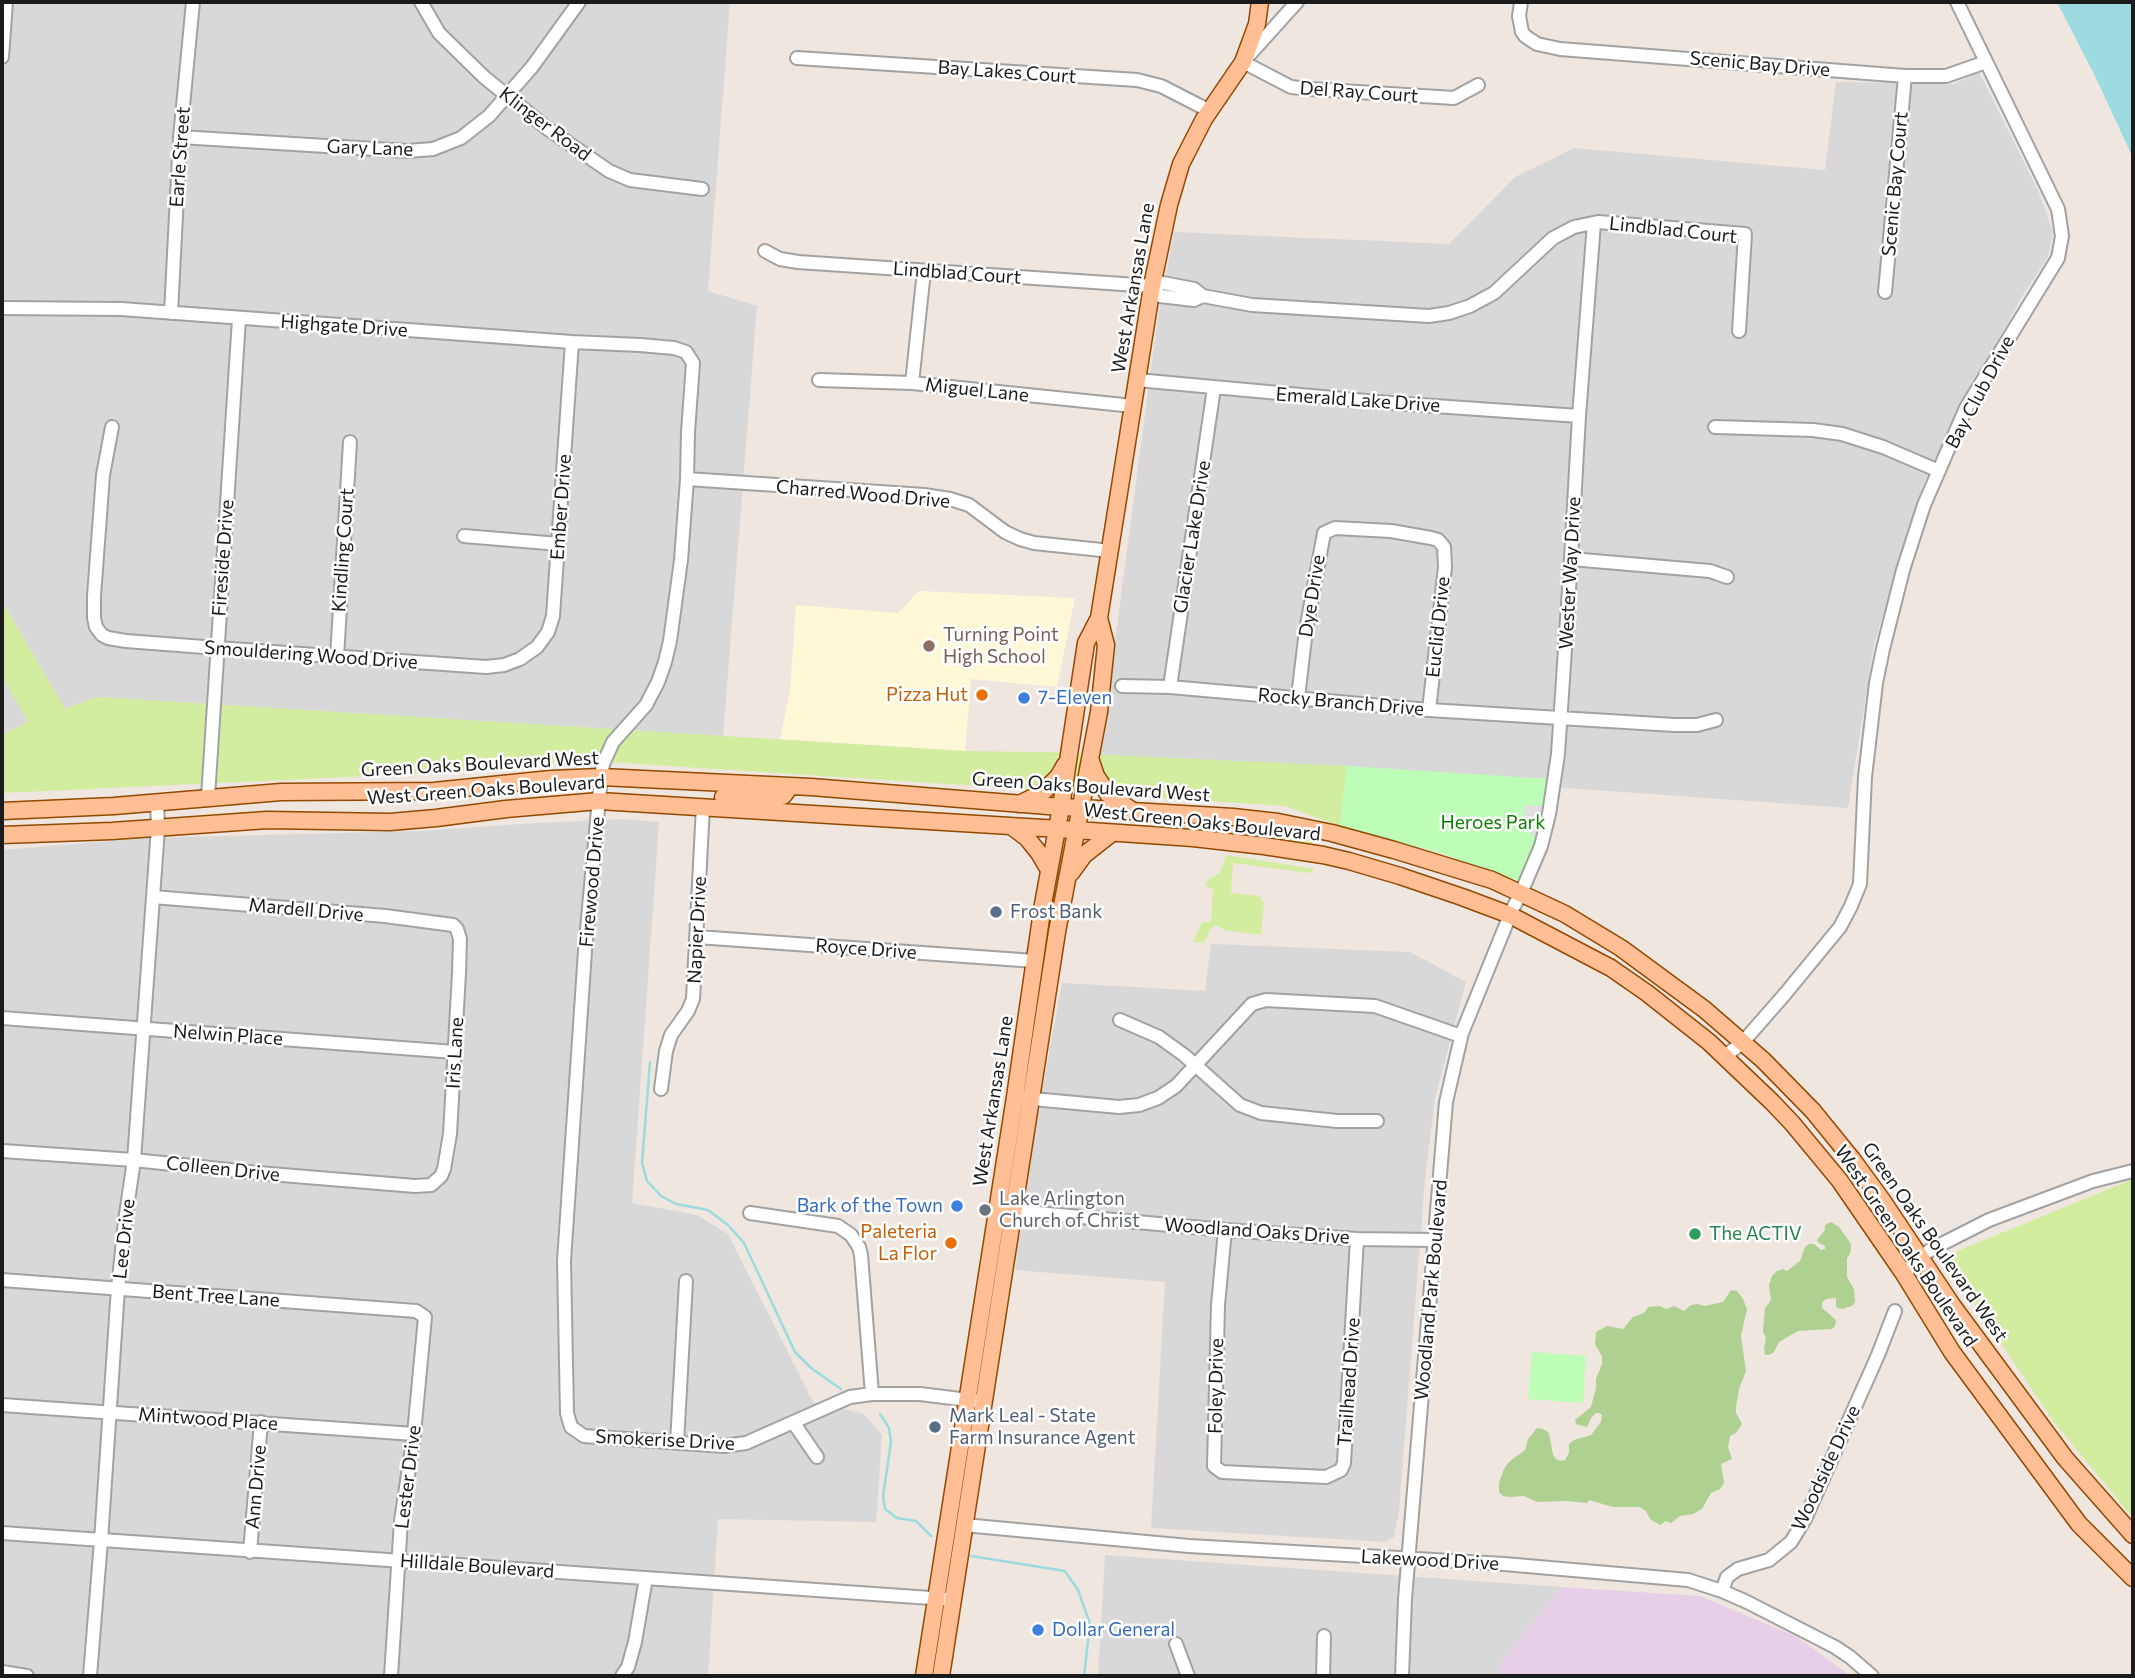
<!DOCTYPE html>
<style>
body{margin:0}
#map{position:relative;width:2135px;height:1678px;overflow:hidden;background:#eee6df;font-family:Commissioner,sans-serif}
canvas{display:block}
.frame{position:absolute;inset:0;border:4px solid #1b1b1b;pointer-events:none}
</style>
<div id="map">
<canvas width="2135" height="1678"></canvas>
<div class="frame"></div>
</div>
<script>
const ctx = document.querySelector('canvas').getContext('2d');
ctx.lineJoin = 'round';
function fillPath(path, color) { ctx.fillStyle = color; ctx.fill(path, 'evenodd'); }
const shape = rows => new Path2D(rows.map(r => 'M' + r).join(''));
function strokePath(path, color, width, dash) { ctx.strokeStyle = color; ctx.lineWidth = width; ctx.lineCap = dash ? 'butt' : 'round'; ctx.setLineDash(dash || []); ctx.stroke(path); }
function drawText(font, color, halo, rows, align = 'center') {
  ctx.font = font + ' Commissioner,sans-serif'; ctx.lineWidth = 5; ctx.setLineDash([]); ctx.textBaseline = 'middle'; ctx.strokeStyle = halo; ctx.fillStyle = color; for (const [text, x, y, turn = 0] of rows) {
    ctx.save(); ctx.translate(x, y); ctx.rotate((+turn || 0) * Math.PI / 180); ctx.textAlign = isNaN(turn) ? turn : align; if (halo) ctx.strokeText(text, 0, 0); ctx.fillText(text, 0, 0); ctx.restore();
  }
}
const residential = shape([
 [2,2,730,2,708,291,757,306,723,736,97,697,65,709,2,601],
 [1979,72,2039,193,2053,232,2048,257,2021,298,1923,484,1874,645,1848,808,1100,755,1158,316,1174,232,1449,244,1515,177,1574,148,1825,170,1836,82,1954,84],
 [2,676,29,722,2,735],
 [622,819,659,822,632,1203,697,1215,728,1234,813,1402,864,1414,882,1435,876,1522,718,1519,708,1676,2,1676,2,850,148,838,418,831,537,823],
 [1211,944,1410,952,1466,982,1435,1098,1425,1179,1399,1511,1394,1537,1386,1542,1151,1528,1165,1282,1015,1270,1030,1156,1062,983,1205,991],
 [1105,1555,1561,1587,1500,1664,1499,1676,1098,1676]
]);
const industrial = shape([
 [1561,1587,1700,1596,1797,1637,1851,1676,1499,1676,1499,1664]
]);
const education = shape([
 [919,591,1075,598,1057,687,971,679,965,751,780,739,790,691,796,605,898,613]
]);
const grass = shape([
 [2,601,65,709,97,697,965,751,1045,752,1347,766,1340,826,1285,806,577,760,435,773,2,793,2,735,28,722,2,676],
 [1239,832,1290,834,1310,837,1316,842,1312,845,1299,844,1239,836],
 [1226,855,1314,869,1310,873,1233,863,1231,893,1261,896,1261,901,1264,902,1261,935,1224,930,1217,925,1210,929,1204,943,1193,942,1202,922,1211,922,1213,889,1205,886,1209,879,1220,873],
 [2133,1179,2133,1518,2054,1422,1943,1257]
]);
const forest = shape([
 [1831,1222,1839,1227,1851,1244,1850,1254,1847,1258,1847,1277,1854,1289,1855,1302,1852,1306,1842,1309,1836,1307,1836,1298,1826,1299,1822,1303,1822,1308,1836,1320,1835,1326,1832,1329,1798,1331,1779,1342,1774,1352,1769,1355,1765,1355,1764,1348,1766,1338,1763,1332,1765,1308,1771,1300,1769,1285,1772,1276,1777,1271,1783,1269,1787,1271,1800,1261,1805,1247,1809,1244,1814,1244,1821,1250,1825,1249,1825,1246,1819,1243,1817,1240,1825,1230,1825,1225],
 [1731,1290,1737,1291,1743,1299,1747,1309,1741,1336,1746,1371,1739,1389,1736,1407,1736,1413,1742,1424,1736,1433,1730,1436,1728,1447,1732,1459,1721,1464,1724,1483,1720,1489,1711,1493,1702,1509,1693,1514,1680,1516,1671,1523,1666,1521,1660,1525,1650,1519,1646,1511,1640,1507,1613,1507,1589,1500,1587,1503,1566,1501,1537,1502,1524,1496,1509,1497,1503,1496,1499,1492,1499,1483,1504,1469,1509,1462,1525,1450,1528,1439,1537,1428,1543,1429,1549,1433,1553,1455,1557,1460,1562,1461,1565,1460,1569,1453,1569,1444,1574,1440,1591,1435,1601,1422,1602,1415,1599,1413,1596,1413,1591,1418,1587,1427,1576,1424,1575,1420,1591,1407,1596,1388,1596,1379,1602,1364,1602,1356,1595,1344,1596,1332,1607,1326,1623,1329,1633,1317,1644,1313,1648,1307,1660,1306,1666,1309,1674,1306,1684,1311,1691,1305,1698,1304,1705,1306,1723,1302]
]);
const park = shape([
 [1347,766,1550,779,1547,810,1536,845,1518,881,1440,853,1340,826],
 [1532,1352,1586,1356,1583,1403,1528,1399]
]);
const parking = shape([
 [1526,805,1543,806,1542,814,1548,815,1539,837,1531,836,1531,826,1521,825]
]);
const water = shape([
 [2057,2,2133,2,2133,158,2096,78]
]);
const stream = shape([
 [650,1062,642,1163,647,1181,661,1196,676,1204,708,1210,728,1225,744,1243,795,1352,811,1368,841,1389],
 [880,1414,889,1428,891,1442,883,1496,885,1509,897,1518,916,1521,931,1536],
 [971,1556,1065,1571,1078,1590,1090,1624,1084,1676]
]);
const minor = shape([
 [421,2,439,33,484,77,548,129,609,171,630,180,702,189],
 [1297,2,1243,62,1291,87,1310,89,1454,98,1478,85],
 [1521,2,1519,16,1522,32,1525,36,1537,44,1560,49,1905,76,1946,76,1986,62],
 [2,57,6,2],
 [797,58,1137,80,1161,86,1210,111],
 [180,137,407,151,433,149,461,138,489,116,532,67,579,2],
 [765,251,780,259,798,262,1152,286,1163,283,1194,289,1203,296,1252,305,1429,316,1449,313,1470,306,1494,293,1553,238,1574,227,1598,222,1745,234,1739,331],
 [1152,286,1160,296,1194,300,1203,296],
 [1885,292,1905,76],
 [2,308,121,309,572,342,640,345,674,348,686,352,693,363,688,432,687,479,681,560,670,641,665,662,658,682,646,705,613,742,603,764,601,777,585,951,564,1261,567,1413,571,1427,584,1436,724,1446,746,1443,850,1397,872,1394,920,1394,976,1401],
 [171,313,180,137,193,2],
 [819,380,912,383,1133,406],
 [1137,380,1377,402,1579,416],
 [912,383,924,271],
 [112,427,103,475,94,596,94,618,96,627,102,635,108,638,126,641,217,648,486,667,504,665,520,659,537,647,548,632,553,616,572,342],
 [1715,427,1813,430,1842,434,1883,447,1939,471],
 [687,479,924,495,950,499,969,505,1005,532,1020,539,1034,543,1111,551],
 [464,536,559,544],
 [1571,559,1710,571,1727,577],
 [337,657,350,442],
 [1122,686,1170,687,1429,710,1674,725,1697,725,1716,720],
 [1170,687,1214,388],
 [1298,697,1306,630,1324,533,1335,528,1391,531,1431,538,1438,540,1444,547,1445,567,1429,710],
 [208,797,239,319],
 [697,937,1035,961],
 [2,1018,455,1052],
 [1120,1020,1159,1037,1184,1055,1240,1105,1261,1113,1337,1121,1377,1121],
 [1724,1057,1743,1042,1785,994,1840,927,1851,906,1860,884,1865,777,1876,683,1883,649,1903,570,1924,505,1966,408,2058,258,2062,236,2058,209,1957,2],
 [661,1089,666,1051,671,1035,688,1011,693,999,703,806],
 [1022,1098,1119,1107,1139,1105,1158,1098,1176,1086,1252,1004,1266,1000,1375,1006,1461,1036],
 [2,1151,134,1160,258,1173,415,1186,431,1185,441,1176,444,1169,450,1134,459,973,460,939,457,929,453,925,385,916,153,897],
 [750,1213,838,1226,851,1235,859,1247,861,1255,872,1394],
 [996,1215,1015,1211,1225,1230,1357,1239,1434,1240],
 [1225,1230,1218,1305,1214,1466,1222,1472,1326,1477,1341,1470,1344,1463,1357,1239],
 [1904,1274,1920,1257,1932,1249,1989,1220,2093,1181,2133,1171],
 [2,1280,416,1311,425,1317,414,1434,401,1521,391,1676],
 [2,1405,414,1434],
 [793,1422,817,1457],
 [677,1443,686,1281],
 [964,1525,1189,1546,1504,1564,1688,1580,1722,1591,1747,1602,1835,1647,1850,1657,1872,1676],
 [2,1533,945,1599],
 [250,1552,261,1422],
 [1722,1591,1727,1577,1738,1569,1769,1560,1791,1542,1805,1519,1878,1355,1895,1311],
 [1176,1644,1188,1676],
 [2,1672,27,1676],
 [90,1676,101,1541,118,1288,125,1221,134,1160,158,828,157,802],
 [622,1676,628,1667,635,1642,646,1578],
 [1323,1676,1324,1636],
 [1402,1676,1405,1599,1446,1102,1462,1033,1512,910,1521,893,1541,846,1549,814,1558,754,1571,559,1579,416,1594,223]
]);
const major = shape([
 [1091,761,1096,776,1108,794,1133,811],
 [723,797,773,798,783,796,787,791,790,786],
 [1019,804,1042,793,1058,777,1065,765],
 [2,811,114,806,281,792,434,791,551,779,601,777,811,787,1048,806,1233,817,1278,822,1332,833,1394,850,1492,880,1565,914,1621,948,1704,1009,1763,1060,1813,1111,1852,1159,1882,1200,1952,1305,2065,1458,2133,1535],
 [1011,826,1027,838,1039,853,1049,870],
 [2,835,112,831,267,820,390,822,436,818,506,809,599,801,1076,830,1193,838,1264,846,1323,855,1349,861,1400,876,1462,897,1510,915,1611,968,1647,993,1709,1042,1772,1102,1792,1123,1840,1181,1904,1274,1952,1352,2079,1524,2133,1578],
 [1071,873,1084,855,1112,833],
 [924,1676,1015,1097,1043,904,1061,807,1086,643,1099,618,1152,286,1169,205,1181,164,1204,119,1243,62,1257,24,1260,2],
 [941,1676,1057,932,1099,712,1106,645,1099,618]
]);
const markers = [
 [929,646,7,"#8d6e63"],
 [982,695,7,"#e8710a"],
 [1024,698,7,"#3f7fe0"],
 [996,912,7,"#5c6f8a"],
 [957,1206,7,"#3f7fe0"],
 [985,1210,7,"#6b7280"],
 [1695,1234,7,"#2e9e5b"],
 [951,1243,7,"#e8710a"],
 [935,1427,7,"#5c6f8a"],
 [1038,1630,7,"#3f7fe0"]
];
const streetNames = [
 ["Scenic Bay Drive",1760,64,5],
 ["Bay Lakes Court",1007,72,4],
 ["Del Ray Court",1359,92,4],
 ["Klinger Road",545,124,37],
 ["Gary Lane",370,148,2],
 ["Earle Street",180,157,-86],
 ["Scenic Bay Court",1895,184,-85],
 ["Lindblad Court",1673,230,6],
 ["Lindblad Court",957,273,4],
 ["West Arkansas Lane",1133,288,-80],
 ["Highgate Drive",344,326,4],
 ["Miguel Lane",977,390,6],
 ["Bay Club Drive",1980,392,-62],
 ["Emerald Lake Drive",1358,400,4],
 ["Charred Wood Drive",863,494,5],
 ["Ember Drive",561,507,-86],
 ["Glacier Lake Drive",1192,537,-81],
 ["Kindling Court",343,550,-86],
 ["Fireside Drive",223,558,-86],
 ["Wester Way Drive",1570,573,-87],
 ["Dye Drive",1312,596,-81],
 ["Euclid Drive",1438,627,-84],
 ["Smouldering Wood Drive",311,655,4],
 ["Rocky Branch Drive",1341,702,5],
 ["Green Oaks Boulevard West",480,764,-3],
 ["Green Oaks Boulevard West",1091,787,4],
 ["West Green Oaks Boulevard",486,790,-4],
 ["West Green Oaks Boulevard",1202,822,6],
 ["Firewood Drive",592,882,-85],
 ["Mardell Drive",306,910,5],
 ["Napier Drive",697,930,-87],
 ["Royce Drive",866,949,4],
 ["Nelwin Place",228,1035,4],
 ["Iris Lane",455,1053,-87],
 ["West Arkansas Lane",993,1101,-81],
 ["Colleen Drive",223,1169,6],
 ["Woodland Oaks Drive",1257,1231,4],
 ["Lee Drive",124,1239,-84],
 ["Green Oaks Boulevard West",1935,1242,55],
 ["West Green Oaks Boulevard",1906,1246,56],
 ["Woodland Park Boulevard",1431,1290,-85],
 ["Bent Tree Lane",216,1296,4],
 ["Trailhead Drive",1349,1382,-86],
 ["Foley Drive",1216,1386,-89],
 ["Mintwood Place",208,1419,4],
 ["Smokerise Drive",665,1440,3],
 ["Woodside Drive",1826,1468,-65],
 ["Lester Drive",408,1477,-83],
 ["Ann Drive",256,1487,-85],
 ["Lakewood Drive",1430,1560,3],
 ["Hilldale Boulevard",477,1566,4]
];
const educationNames = [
 ["Turning Point",943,635],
 ["High School",943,657]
];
const foodNames = [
 ["Pizza Hut",968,695],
 ["Paleteria",937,1232],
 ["La Flor",937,1254]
];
const shopNames = [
 ["7-Eleven",1038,698],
 ["Bark of the Town",943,1206,"right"],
 ["Dollar General",1052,1630]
];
const parkNames = [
 ["Heroes Park",1493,823]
];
const serviceNames = [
 ["Frost Bank",1010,912],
 ["Mark Leal - State",949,1416],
 ["Farm Insurance Agent",949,1438]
];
const worshipNames = [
 ["Lake Arlington",999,1199],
 ["Church of Christ",999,1221]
];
const leisureNames = [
 ["The ACTIV",1709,1234]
];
fillPath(residential, '#d9d8d8');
fillPath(industrial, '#e7d0e7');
fillPath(education, '#fff8d7');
fillPath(grass, '#d3eda0');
fillPath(forest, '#aed091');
fillPath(park, '#bdfdb7');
fillPath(parking, '#dfdfdf');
fillPath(water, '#9cdbdf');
strokePath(stream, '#9cdbdf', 2.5);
strokePath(minor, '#a2a2a2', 16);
strokePath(major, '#924900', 19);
strokePath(minor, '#fff', 12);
strokePath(major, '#ffbe93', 16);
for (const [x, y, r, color] of markers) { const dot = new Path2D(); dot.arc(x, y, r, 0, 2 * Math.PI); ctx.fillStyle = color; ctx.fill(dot); strokePath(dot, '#fff', 2.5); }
drawText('19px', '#1b1b1b', '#fff', streetNames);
drawText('19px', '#785e54', '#fff', educationNames, 'left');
drawText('19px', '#c56008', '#fff', foodNames, 'right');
drawText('19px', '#366cbe', '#fff', shopNames, 'left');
drawText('19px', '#0e7e03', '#fff', parkNames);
drawText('19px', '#4e5e75', '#fff', serviceNames, 'left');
drawText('19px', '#5b616d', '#fff', worshipNames, 'left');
drawText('19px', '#27864d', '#fff', leisureNames, 'left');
</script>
